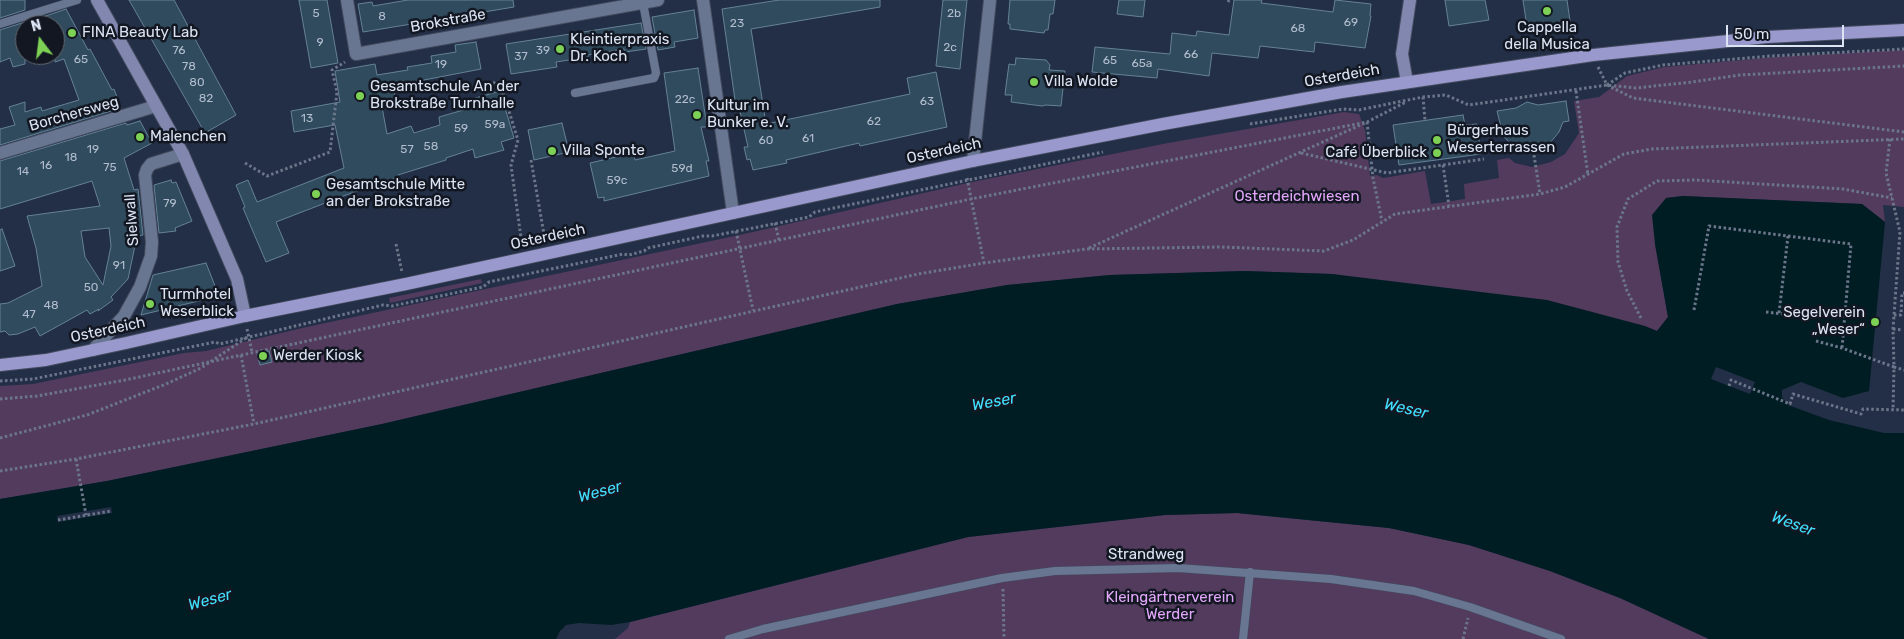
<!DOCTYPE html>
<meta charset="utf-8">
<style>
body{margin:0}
#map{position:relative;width:1904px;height:639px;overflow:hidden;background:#232f46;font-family:Rubik,sans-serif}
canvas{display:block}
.north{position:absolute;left:15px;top:15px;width:50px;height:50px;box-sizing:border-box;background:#121721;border:1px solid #636975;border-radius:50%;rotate:345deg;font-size:14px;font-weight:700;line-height:20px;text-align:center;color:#dce3f3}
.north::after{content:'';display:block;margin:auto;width:18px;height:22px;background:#7dd154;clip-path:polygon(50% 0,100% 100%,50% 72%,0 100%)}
.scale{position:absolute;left:1726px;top:25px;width:118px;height:22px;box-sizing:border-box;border:2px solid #dce3f3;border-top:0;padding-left:6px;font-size:15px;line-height:18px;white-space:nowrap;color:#dce3f3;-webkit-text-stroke:4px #121721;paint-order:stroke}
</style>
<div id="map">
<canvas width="1904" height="639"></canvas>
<div class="north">N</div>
<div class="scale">50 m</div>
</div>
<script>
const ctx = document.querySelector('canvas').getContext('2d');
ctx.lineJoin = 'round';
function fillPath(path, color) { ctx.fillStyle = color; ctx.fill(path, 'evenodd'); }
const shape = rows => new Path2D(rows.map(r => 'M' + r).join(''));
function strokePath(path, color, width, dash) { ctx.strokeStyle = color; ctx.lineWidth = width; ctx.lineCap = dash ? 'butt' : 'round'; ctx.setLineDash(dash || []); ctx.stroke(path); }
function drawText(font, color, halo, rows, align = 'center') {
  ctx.font = font + ' Rubik,sans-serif'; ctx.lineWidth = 5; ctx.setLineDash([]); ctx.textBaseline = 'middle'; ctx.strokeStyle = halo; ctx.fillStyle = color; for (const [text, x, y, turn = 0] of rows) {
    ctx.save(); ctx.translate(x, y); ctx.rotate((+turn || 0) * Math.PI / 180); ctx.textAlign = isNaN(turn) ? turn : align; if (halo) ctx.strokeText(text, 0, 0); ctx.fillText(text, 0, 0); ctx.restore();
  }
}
const green = shape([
 [1904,50,1904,207,1883,205,1885,222,1862,204,1683,196,1666,198,1655,244,1668,317,1657,331,1640,325,1332,274,1245,271,1110,275,1008,285,897,304,382,424,107,481,0,499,0,386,33,384,184,353,206,351,302,328,744,234,972,182,1168,143,1344,112,1359,114,1365,130,1370,176,1377,175,1383,178,1425,171,1431,204,1465,199,1464,184,1499,178,1497,160,1509,158,1515,163,1532,167,1551,162,1565,154,1579,133,1574,101,1599,97,1627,76,1664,67,1776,57],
 [481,279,482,283,390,303,389,298],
 [1237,513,1389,528,1469,545,1550,571,1620,598,1709,639,615,639,628,628,630,622,968,537,1165,515]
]);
const water = shape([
 [1683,196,1862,204,1885,222,1869,391,1843,398,1801,382,1782,390,1782,397,1788,405,1829,420,1884,433,1904,433,1904,639,1709,639,1620,598,1550,571,1469,545,1389,528,1237,513,1165,515,968,537,630,622,611,625,579,623,566,625,560,631,556,639,0,639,0,499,107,481,382,424,897,304,1007,285,1110,275,1245,271,1332,274,1547,300,1645,326,1657,331,1668,317,1655,244,1652,215,1666,198]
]);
const pier = shape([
 [1716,367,1755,382,1750,394,1711,379],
 [111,507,112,513,58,522,57,516]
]);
const building = shape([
 [0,0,25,0,25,10,0,18,0,0],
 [129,0,174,0,236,115,205,133,129,0],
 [299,0,327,0,338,63,311,68,299,0],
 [408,0,513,0,514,7,363,32,358,4,372,2,373,6,408,0],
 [779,0,880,0,880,7,751,29,766,124,910,94,907,78,936,72,947,127,860,146,859,143,786,160,787,163,753,170,750,159,747,160,744,147,748,147,739,107,736,107,722,9,779,0],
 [943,0,967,0,960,69,936,66,943,0],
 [1010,0,1055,0,1053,14,1050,14,1048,30,1045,30,1044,33,1010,29,1010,24,1008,24,1010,0],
 [1119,0,1145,0,1143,17,1117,14,1119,0],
 [1234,0,1262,0,1261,3,1333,12,1335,0,1371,4,1370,16,1371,16,1365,48,1315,42,1314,52,1260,46,1258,58,1212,53,1209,76,1158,69,1157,78,1092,72,1095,47,1170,54,1172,33,1196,36,1197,31,1229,35,1234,0],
 [1445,0,1485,0,1489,20,1449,26,1445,0],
 [1523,0,1567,0,1570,21,1527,27,1523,0],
 [66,9,88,50,90,49,112,90,114,89,121,108,0,145,0,129,15,125,9,107,25,102,25,112,41,107,42,111,79,100,64,59,55,62,55,25,42,25,40,18,66,9],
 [694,10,698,38,674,42,675,47,658,50,652,17,694,10],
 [25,22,25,64,13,67,10,58,0,62,0,30,25,22],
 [641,23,646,49,625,52,624,49,588,55,588,57,556,62,557,67,511,74,506,44,641,23],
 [476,42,481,69,393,86,396,104,382,107,387,134,411,126,414,133,440,125,439,117,474,107,472,99,500,91,514,138,501,142,504,150,475,158,473,149,446,158,446,160,398,175,398,177,346,195,276,222,289,253,266,262,243,208,245,207,236,185,248,180,257,202,344,168,335,125,294,132,291,111,340,102,335,71,375,64,377,75,408,70,407,67,432,63,431,56,456,52,455,45,476,42],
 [1016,58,1046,60,1050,65,1049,70,1065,71,1061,106,1046,105,1042,106,1011,102,1012,95,1005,95,1006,86,1009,64,1015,65,1016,58],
 [698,68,707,127,701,127,709,161,706,161,709,176,604,201,604,197,598,198,590,163,633,153,635,160,675,151,664,73,698,68],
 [1566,101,1569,121,1563,122,1559,132,1549,144,1532,151,1522,151,1513,147,1503,135,1497,111,1516,108,1527,102,1538,105,1566,101],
 [1463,115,1465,125,1477,124,1481,154,1399,165,1393,125,1463,115],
 [140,121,152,143,124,158,134,190,138,189,143,235,137,236,128,279,111,297,113,300,98,311,99,309,90,314,87,310,40,336,35,327,18,334,9,335,5,331,0,332,0,304,8,303,42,286,36,248,27,216,100,206,92,181,0,209,0,161,126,123,127,125,140,121],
 [109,228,111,246,103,285,85,257,81,231,109,228],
 [562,123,569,152,534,160,528,130,562,123],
 [171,180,172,183,176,182,192,221,175,228,176,231,159,233,154,185,171,180],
 [2,229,15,266,0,271,0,230,2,229],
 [206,263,219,296,141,315,153,275,206,263],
 [269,351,272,362,260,365,257,354,269,351]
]);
const path = shape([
 [1228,2,1229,0],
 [1598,67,1607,85,1633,98,1904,132],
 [493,82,502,89,518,140,511,165,522,245],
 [1607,85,1625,73,1663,65,1771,56,1904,49],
 [1576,91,1588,175],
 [1423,97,1425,120],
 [1250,124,1343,109,1359,110,1423,97,1446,95,1469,105,1607,85,1636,88,1692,82,1740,75,1904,66],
 [1890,139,1886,173,1900,232,1893,329,1894,367,1904,370],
 [1301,153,1387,173,1484,159],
 [1534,155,1540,194],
 [531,160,545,240],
 [245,163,267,176,330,152,337,92,332,70,345,62],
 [1443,165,1449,206],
 [967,178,984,263],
 [775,223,779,240],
 [736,231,753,310],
 [396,244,402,272],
 [1089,248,1367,122,1406,102],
 [1694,310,1709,226,1851,244,1842,348],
 [1766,312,1791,315],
 [1779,313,1788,236],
 [1894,315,1901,315,1902,293,1904,293],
 [1641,318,1627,291,1618,262,1617,227,1628,199,1657,181,1696,180,1843,189,1892,198],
 [247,329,252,352],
 [1893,329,1903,330],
 [1816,341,1842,348,1894,367,1893,410],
 [241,355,254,424],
 [0,381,33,379,215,342,220,344,383,305,392,306,483,287,489,282,623,254,629,255,644,251,648,248,703,236,712,236,809,217,815,212,1103,152],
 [1729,386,1731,380,1790,404,1793,394,1861,414,1863,409,1904,410],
 [0,399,37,396,125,380,971,199,1367,122,1373,178,1382,221],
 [0,438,87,415,166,384,201,368,246,338],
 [76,459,86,515],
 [0,471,76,459,254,424,918,274,984,263,1086,249,1221,247,1324,251,1353,240,1395,214,1540,194,1565,187,1624,154,1652,149,1904,139],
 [58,520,111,511],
 [1003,589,1004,639],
 [1463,639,1468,618]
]);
const lane = shape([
 [0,24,77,0],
 [575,93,654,78,656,73,643,3],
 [729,639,763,629,1002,578,1055,571,1178,568,1331,579,1414,591,1470,607,1561,639],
 [1243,639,1250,572]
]);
const street = shape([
 [347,0,356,54,658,0],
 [703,0,733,213],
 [0,153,156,106],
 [973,161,990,0],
 [93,350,124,316,140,287,151,256,152,242,145,175,147,169,151,164,183,154]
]);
const secondary = shape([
 [97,0,183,154,237,279,245,316],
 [1407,82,1402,54,1410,0]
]);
const primary = shape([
 [0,365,46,360,126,343,245,316,406,284,973,161,1163,124,1342,92,1593,55,1767,37,1904,30]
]);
const markers = [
 [1547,11,5,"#7dd154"],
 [72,33,5,"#7dd154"],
 [560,49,5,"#7dd154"],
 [1034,82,5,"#7dd154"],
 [360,96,5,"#7dd154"],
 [697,115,5,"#7dd154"],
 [140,137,5,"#7dd154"],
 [1437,140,5,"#7dd154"],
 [552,151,5,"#7dd154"],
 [1437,153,5,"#7dd154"],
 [316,194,5,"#7dd154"],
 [150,304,5,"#7dd154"],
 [1875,322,5,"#7dd154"],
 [263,356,5,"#7dd154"]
];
const numberNames = [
 ["5",316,14],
 ["2b",954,14],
 ["8",382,17],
 ["69",1351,23],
 ["23",737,24],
 ["68",1298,29],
 ["9",320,43],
 ["2c",950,48],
 ["76",179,51],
 ["39",543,51],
 ["66",1191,55],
 ["37",521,57],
 ["65",81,60],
 ["65",1110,61],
 ["65a",1142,64],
 ["19",441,65],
 ["78",189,67],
 ["80",197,83],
 ["82",206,99],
 ["22c",685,100],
 ["63",927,102],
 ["13",307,119],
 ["62",874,122],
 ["59a",495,125],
 ["59",461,129],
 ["61",808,139],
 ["60",766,141],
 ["58",431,147],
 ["19",93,150],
 ["57",407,150],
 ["18",71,158],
 ["16",46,166],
 ["75",110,168],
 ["59d",682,169],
 ["14",23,172],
 ["59c",617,181],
 ["79",170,204],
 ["91",119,266],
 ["50",91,288],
 ["48",51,306],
 ["47",29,315]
];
const streetNames = [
 ["Brokstraße",448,21,-10],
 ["Osterdeich",1342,76,-10],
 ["Borchersweg",74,114,-16],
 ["Osterdeich",944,151,-12],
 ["Sielwall",132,220,-94],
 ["Osterdeich",548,237,-12],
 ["Osterdeich",108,330,-12],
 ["Strandweg",1146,555]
];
const poiNames = [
 ["Cappella",1547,28,"center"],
 ["della Musica",1547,45,"center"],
 ["FINA Beauty Lab",82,33],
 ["Kleintierpraxis",570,40],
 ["Dr. Koch",570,57],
 ["Villa Wolde",1044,82],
 ["Gesamtschule An der",370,87],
 ["Brokstraße Turnhalle",370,104],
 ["Kultur im",707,106],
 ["Bunker e. V.",707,123],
 ["Bürgerhaus",1447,131],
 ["Weserterrassen",1447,148],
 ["Malenchen",150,137],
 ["Villa Sponte",562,151],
 ["Café Überblick",1427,153,"right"],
 ["Gesamtschule Mitte",326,185],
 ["an der Brokstraße",326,202],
 ["Turmhotel",160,295],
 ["Weserblick",160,312],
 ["Segelverein",1865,313,"right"],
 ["„Weser“",1865,330,"right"],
 ["Werder Kiosk",273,356]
];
const parkNames = [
 ["Osterdeichwiesen",1297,197],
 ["Kleingärtnerverein",1170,598],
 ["Werder",1170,615]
];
const waterNames = [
 ["Weser",994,402,-10],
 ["Weser",1406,409,13],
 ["Weser",600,492,-15],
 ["Weser",1793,524,20],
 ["Weser",210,600,-15]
];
fillPath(green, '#533b5d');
fillPath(water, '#001d24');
fillPath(pier, '#232f46');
fillPath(building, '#304b5d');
strokePath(building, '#658296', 1);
strokePath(lane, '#434b5f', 9);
strokePath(street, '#434b5f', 14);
strokePath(secondary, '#434b5f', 14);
strokePath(primary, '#434b5f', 14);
strokePath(path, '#6c768a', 3, [2.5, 2.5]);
strokePath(lane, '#697691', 8);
strokePath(street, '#697691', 12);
strokePath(secondary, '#8187af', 12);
strokePath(primary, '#9999cd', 12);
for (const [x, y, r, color] of markers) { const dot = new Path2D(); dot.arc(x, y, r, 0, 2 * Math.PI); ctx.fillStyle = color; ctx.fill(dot); strokePath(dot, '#121721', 2); }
drawText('12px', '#b1bdce', null, numberNames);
drawText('15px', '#dce3f3', '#121721', streetNames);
drawText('15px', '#dce3f3', '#121721', poiNames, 'left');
drawText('15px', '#e3a7fc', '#121721', parkNames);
drawText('italic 16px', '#42e0fe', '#121721', waterNames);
</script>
